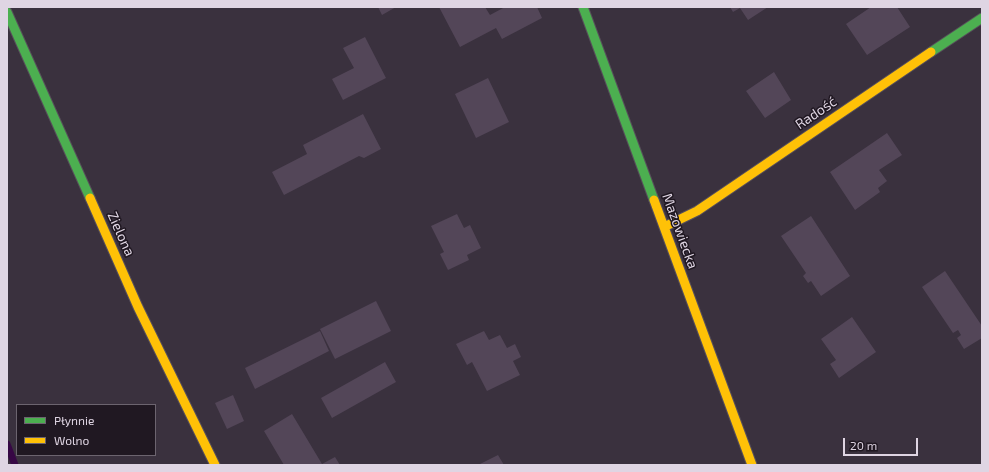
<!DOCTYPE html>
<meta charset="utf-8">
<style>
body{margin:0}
#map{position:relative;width:989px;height:472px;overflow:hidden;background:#3a313e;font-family:"Exo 2",sans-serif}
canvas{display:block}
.frame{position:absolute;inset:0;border:8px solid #dfd5e3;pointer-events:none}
.legend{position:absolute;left:16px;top:404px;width:140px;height:52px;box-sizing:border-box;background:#201822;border:1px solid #6c646f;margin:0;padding:5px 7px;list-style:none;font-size:12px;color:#dfd5e3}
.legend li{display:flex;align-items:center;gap:8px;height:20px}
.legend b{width:20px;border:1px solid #6c646f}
.scale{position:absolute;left:843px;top:438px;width:75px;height:18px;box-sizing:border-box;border:2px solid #dfd5e3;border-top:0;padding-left:5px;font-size:12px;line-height:14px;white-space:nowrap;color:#dfd5e3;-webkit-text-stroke:3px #201822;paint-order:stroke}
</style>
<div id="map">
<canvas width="989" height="472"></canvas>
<div class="frame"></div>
<ul class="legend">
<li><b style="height:5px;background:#4caf50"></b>Płynnie</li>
<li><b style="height:5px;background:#ffc107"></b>Wolno</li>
</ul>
<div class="scale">20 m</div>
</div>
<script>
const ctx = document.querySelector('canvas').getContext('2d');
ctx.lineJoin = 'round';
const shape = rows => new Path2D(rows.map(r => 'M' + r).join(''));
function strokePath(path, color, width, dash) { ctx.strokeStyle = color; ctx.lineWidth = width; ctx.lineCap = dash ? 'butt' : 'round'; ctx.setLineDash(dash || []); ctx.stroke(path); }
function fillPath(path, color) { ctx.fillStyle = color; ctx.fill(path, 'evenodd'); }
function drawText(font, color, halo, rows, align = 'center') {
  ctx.font = font + ' "Exo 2",sans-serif'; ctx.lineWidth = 3; ctx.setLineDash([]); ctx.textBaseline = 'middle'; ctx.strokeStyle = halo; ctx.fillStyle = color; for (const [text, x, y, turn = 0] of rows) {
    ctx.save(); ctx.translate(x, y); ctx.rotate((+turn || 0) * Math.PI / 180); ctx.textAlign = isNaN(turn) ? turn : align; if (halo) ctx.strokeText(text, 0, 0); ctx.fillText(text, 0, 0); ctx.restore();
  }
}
const stream = shape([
 [7,444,15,465]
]);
const building = shape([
 [378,7,396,7,382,15],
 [439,7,485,7,490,15,505,7,537,7,542,18,502,39,496,28,460,47],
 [730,7,768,7,748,20,740,8,733,12],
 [871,7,897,7,910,27,867,55,846,24],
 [365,37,386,78,343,100,332,79,354,68,343,48],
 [774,72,791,100,765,118,746,91],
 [488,78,509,122,476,138,455,94],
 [363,114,381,149,364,158,359,156,284,195,272,172,307,154,303,145],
 [887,133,902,155,879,170,887,181,878,188,880,192,855,210,830,172],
 [457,214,464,228,470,225,481,248,467,255,469,260,448,270,440,254,444,252,431,226],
 [811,216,850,276,821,296,811,281,808,283,803,276,806,273,781,236],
 [945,271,982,326,982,338,964,349,957,338,961,335,958,330,953,333,922,287],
 [376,301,391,331,335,359,320,329],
 [852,317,876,352,839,378,830,364,836,360,821,339],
 [320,331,329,351,255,389,245,368],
 [484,331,489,340,500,335,507,348,515,344,521,357,513,361,520,375,487,391,472,362,467,365,456,344],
 [385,362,396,382,332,418,321,398],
 [233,395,244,421,227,429,215,403],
 [292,414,322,464,335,457,340,465,284,465,264,431],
 [498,455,504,465,478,465]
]);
const fast = shape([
 [583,7,654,200],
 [7,12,90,198],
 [931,52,982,18]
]);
const slow = shape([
 [90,198,138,307,215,465],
 [654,200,752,465],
 [664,227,697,211,931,52]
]);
const streetNames = [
 ["Radość",816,113,-34],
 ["Mazowiecka",680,231,70],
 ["Zielona",121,234,66]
];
strokePath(stream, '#370745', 7);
fillPath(building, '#534658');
strokePath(fast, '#574f5a', 11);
strokePath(slow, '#574f5a', 11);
strokePath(fast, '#4caf50', 9);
strokePath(slow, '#ffc107', 9);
drawText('14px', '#dfd5e3', '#201822', streetNames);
</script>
